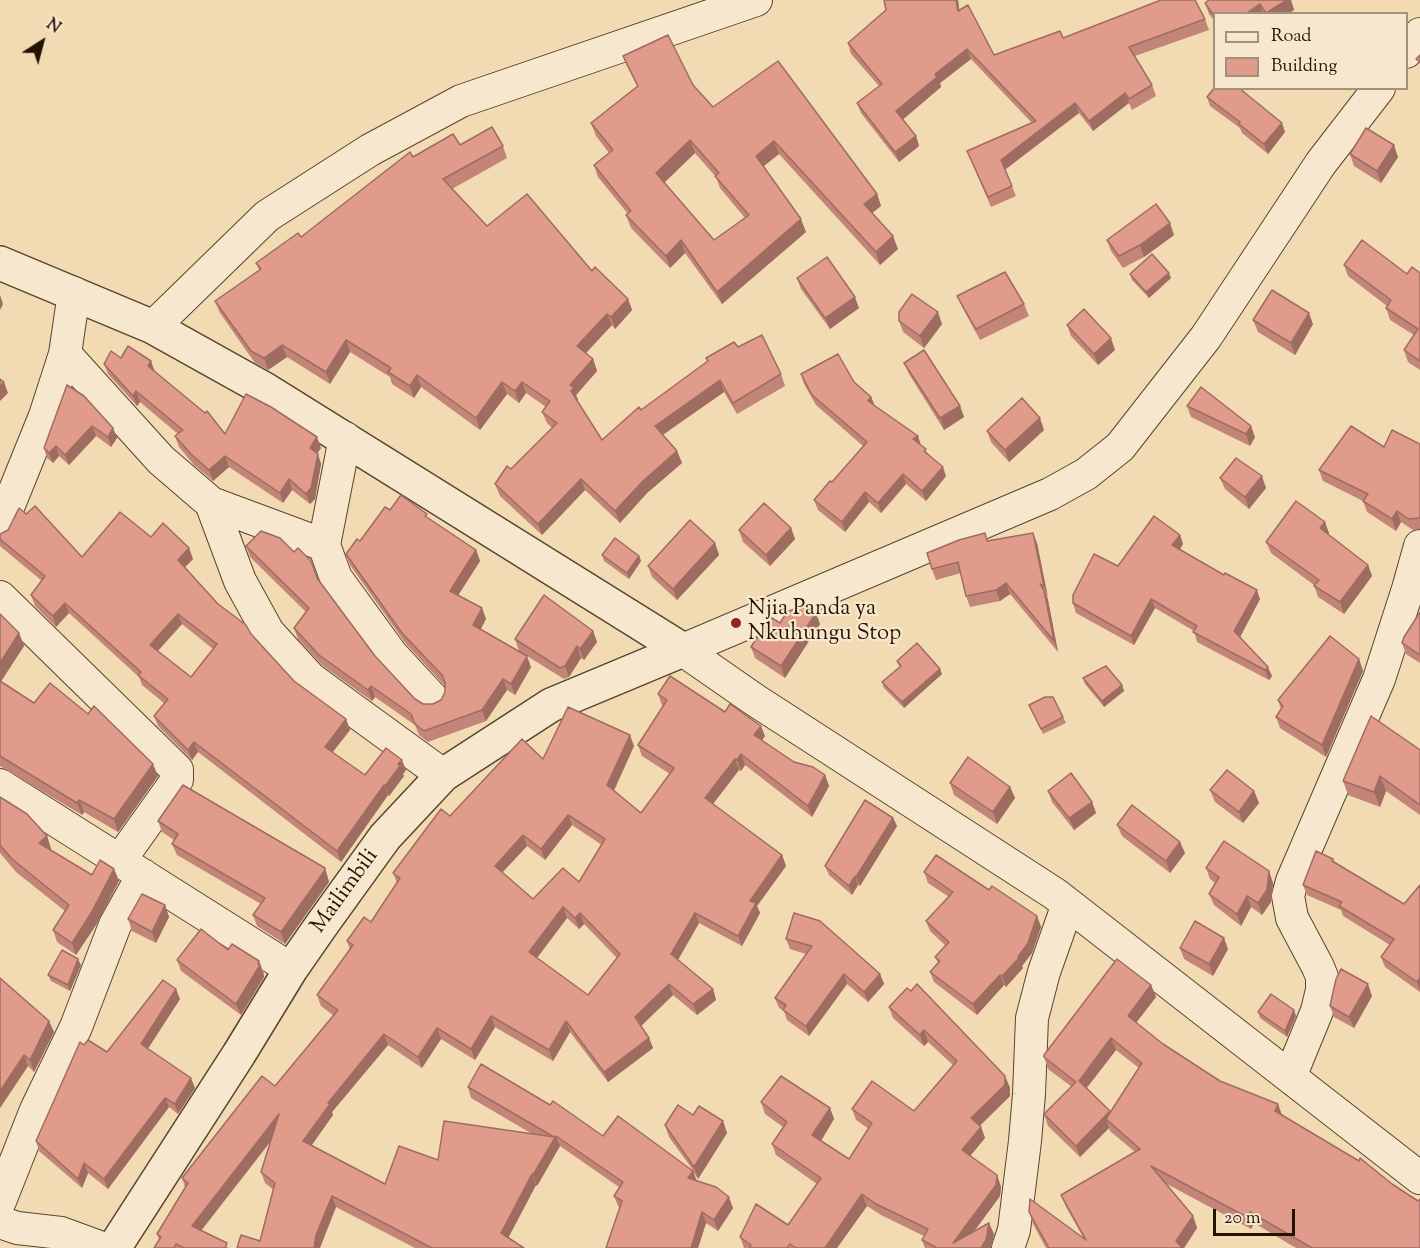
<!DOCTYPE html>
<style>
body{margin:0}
#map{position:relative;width:1420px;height:1248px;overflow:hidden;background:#f2dab3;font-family:"Sorts Mill Goudy",serif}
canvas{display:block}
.legend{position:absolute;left:1213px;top:12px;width:195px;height:78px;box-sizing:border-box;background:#f7e7ce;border:2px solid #a2927c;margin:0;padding:8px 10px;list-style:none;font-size:18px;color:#231300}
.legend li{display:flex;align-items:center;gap:12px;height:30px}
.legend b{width:30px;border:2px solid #a2927c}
.north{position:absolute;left:12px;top:12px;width:60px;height:60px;-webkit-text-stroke:4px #f7e7ce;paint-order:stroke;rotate:36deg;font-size:16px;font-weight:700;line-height:24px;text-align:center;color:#231300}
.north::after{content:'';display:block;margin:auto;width:21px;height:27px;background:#231300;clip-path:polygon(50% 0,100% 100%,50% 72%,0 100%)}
.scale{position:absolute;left:1213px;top:1209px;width:82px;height:27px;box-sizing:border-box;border:3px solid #231300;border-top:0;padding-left:8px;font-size:18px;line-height:21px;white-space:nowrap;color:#231300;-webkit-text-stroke:4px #f7e7ce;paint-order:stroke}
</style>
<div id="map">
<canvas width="1420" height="1248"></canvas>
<ul class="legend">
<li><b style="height:8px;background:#f7e7ce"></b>Road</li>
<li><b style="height:16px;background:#e19b8b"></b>Building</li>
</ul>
<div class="north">N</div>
<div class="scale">20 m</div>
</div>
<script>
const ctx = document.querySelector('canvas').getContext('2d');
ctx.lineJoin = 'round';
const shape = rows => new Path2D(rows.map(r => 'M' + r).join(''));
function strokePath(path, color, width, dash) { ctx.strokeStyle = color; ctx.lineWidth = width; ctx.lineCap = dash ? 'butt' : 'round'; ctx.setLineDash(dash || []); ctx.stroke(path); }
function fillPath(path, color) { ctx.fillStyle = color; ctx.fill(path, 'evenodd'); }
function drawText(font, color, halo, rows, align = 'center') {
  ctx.font = font + ' "Sorts Mill Goudy",serif'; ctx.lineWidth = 4.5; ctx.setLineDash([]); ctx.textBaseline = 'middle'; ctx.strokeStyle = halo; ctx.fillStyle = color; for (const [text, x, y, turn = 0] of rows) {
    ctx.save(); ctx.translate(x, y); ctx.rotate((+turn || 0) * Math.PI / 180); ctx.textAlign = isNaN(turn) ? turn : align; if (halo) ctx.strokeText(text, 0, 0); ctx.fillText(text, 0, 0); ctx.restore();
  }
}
const minor = shape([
 [1406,52,1420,34],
 [153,327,267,216,370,150,461,101,756,0],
 [65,354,161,460,211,503,324,545],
 [345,438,324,545,336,578,392,655,432,698],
 [211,503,240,581,268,632,311,679,443,775],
 [0,527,45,416,65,354,74,293],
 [0,597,177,770,177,780,120,860],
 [683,650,1050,494,1086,474,1120,447,1206,337,1321,163,1379,88],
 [683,650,755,700,1055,894,1420,1178],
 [0,785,291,969],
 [1290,1077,1317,1011,1322,990,1322,977,1318,967,1292,918,1288,896,1292,881,1379,679,1408,589,1420,546],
 [0,1201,36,1110,76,1027,115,925,143,875],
 [0,1222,17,1228,61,1233,102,1248],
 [1008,1248,1014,1230,1025,1141,1029,1094,1032,1018,1044,972,1068,904]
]);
const tertiary = shape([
 [0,263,153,327,266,390,683,650],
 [114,1248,239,1054,291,969,323,923,385,837,443,775,551,705,683,650]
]);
const wall = shape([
 [958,0,959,10,994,55,1063,38,1205,19,1209,30,1135,56,1152,85,1156,96,1132,110,1129,103,1093,131,1079,113,1005,170,1016,196,991,207,967,151,1032,123,971,59,940,83,941,87,903,119,916,136,919,146,899,162,861,113,857,103,879,86,851,54,848,43],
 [1291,0,1294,10,1288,14,1215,14,1215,22,1209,14,1205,3],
 [623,56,693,85,713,107,877,194,881,206,872,213,898,249,880,265,779,154,764,166,806,232,722,304,685,253,670,268,631,228,626,215,628,214,598,177,594,165,609,153,596,136,591,123,637,86,628,68],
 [695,153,716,177,720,188,745,218,714,240,664,182],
 [1207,97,1285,132,1268,154,1242,133,1240,128,1210,106],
 [460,145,503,146,507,158,452,189,487,226,592,271,628,299,632,310,615,329,612,325,586,353,593,359,597,371,576,395,578,400,577,401,602,440,641,410,708,362,706,358,738,347,781,374,785,386,737,414,724,392,663,435,677,451,682,463,647,493,620,523,585,490,542,535,500,496,495,484,552,428,547,423,542,412,546,407,526,393,519,403,507,394,480,430,421,387,414,398,392,384,390,377,350,352,330,384,287,357,268,370,255,363,220,313,215,301,259,270,256,263,301,237,413,157],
 [1350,154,1398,157,1381,183,1354,166],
 [1174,235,1144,257,1123,268,1111,251,1107,240],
 [1344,265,1407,274,1420,273,1420,370,1408,362,1404,350,1414,335,1390,320,1386,308,1387,306,1348,276],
 [1130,274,1171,278,1149,298,1132,280],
 [797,278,859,308,830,329,801,289],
 [957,296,1024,304,1029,316,980,340,962,307],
 [1253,320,1313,324,1295,355,1258,332],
 [899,321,942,324,924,348,903,332],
 [1067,325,1115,350,1098,365,1071,336],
 [904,363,960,406,964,417,944,430,909,374],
 [104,364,155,371,225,434,321,448,317,453,321,464,315,499,310,504,292,490,283,503,229,467,213,481,194,465,179,447,175,436,178,434,140,402,137,406,108,374],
 [801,374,854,382,871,397,874,405,921,445,946,476,926,501,906,484,881,513,869,502,845,532,818,510,814,500,832,482,863,446,816,405,804,384],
 [67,385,113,428,117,438,111,447,96,436,69,465,59,456,53,463,47,458,44,448],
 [1187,406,1255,437,1250,446,1191,417],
 [1044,430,1009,462,991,442,987,431],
 [1420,444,1420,529,1413,530,1401,522,1396,531,1367,512,1363,501,1323,481,1319,470,1384,447],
 [1220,478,1266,488,1249,509,1225,489],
 [390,510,429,519,476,550,480,561,458,595,482,608,486,619,481,629,531,667,515,695,507,690,486,721,428,742,419,735,415,725,375,697,372,701,323,666,298,639,294,628,306,612,250,557,246,546,317,578,375,656,415,699,423,704,433,704,441,700,445,692,445,686,406,644,350,565,346,554],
 [791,528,795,539,770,566,743,542,739,530],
 [1329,533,1328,535,1368,565,1372,576,1344,614,1318,597,1314,585,1271,553,1266,542],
 [0,534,82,557,151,537,189,548,193,559,185,567,218,604,251,634,294,681,346,719,350,730,332,752,365,775,406,770,403,774,404,776,389,796,388,795,341,862,198,752,192,760,158,726,154,716,164,703,142,685,139,677,69,613,56,627,35,606,31,595,42,581,0,546],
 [182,624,213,649,191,677,158,651],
 [1180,535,1183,544,1180,549,1260,599,1240,637,1272,676,1269,680,1197,642,1194,631,1155,608,1134,645,1076,613,1073,603,1118,566],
 [988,541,1037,543,1058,652,1010,594,1000,601,970,607,966,596,961,573,936,580,932,569],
 [715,543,719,555,677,600,652,577,648,566],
 [602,555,639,556,641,561,629,579,604,561],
 [1420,612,1420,663,1406,654,1402,643],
 [0,614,19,633,24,646,1,681,34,703,158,776,118,832,84,812,82,815,0,766],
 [820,624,785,678,755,658,751,647],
 [593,631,597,642,584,660,581,658,569,677,564,679,519,651,515,639],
 [1359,659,1363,671,1326,757,1280,728,1276,717,1281,709,1278,700],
 [897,661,942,674,904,708,884,688,882,682,900,668],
 [1083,678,1122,685,1124,691,1104,707,1085,684],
 [658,694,725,712,765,736,762,740,794,762,825,775,829,786,812,817,745,765,741,771,739,770,713,804,782,855,786,866,757,906,760,913,742,946,699,923,678,960,713,989,716,1000,697,1015,673,995,641,1026,649,1038,653,1048,608,1082,570,1032,553,1061,495,1027,475,1060,441,1039,422,1068,388,1045,332,1112,333,1115,311,1145,385,1184,438,1160,534,1135,471,1098,468,1087,550,1105,603,1136,693,1170,669,1137,665,1125,693,1115,723,1121,727,1133,698,1179,693,1171,697,1181,733,1208,718,1231,706,1223,698,1248,606,1248,620,1208,618,1206,614,1196,619,1187,560,1146,537,1186,536,1185,508,1238,524,1248,415,1248,336,1207,320,1246,260,1241,274,1190,265,1183,261,1172,271,1141,201,1231,229,1248,154,1248,159,1240,157,1234,185,1187,182,1178,275,1086,333,1015,321,1006,317,995,350,950,347,941,371,922,397,883,393,873,450,816,543,759,634,746,614,791,641,813,670,774,642,756,638,745,663,706,662,705],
 [572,825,602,845,579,882,533,899,502,873,527,846,545,860],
 [567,918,579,929,584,924,617,958,588,995,537,958],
 [1029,705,1063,717,1066,723,1043,734],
 [1420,750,1420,815,1386,791,1380,807,1348,795,1343,781],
 [950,783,1010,787,1015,798,997,824,954,795],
 [1210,790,1254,791,1259,803,1243,823,1215,802],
 [1048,791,1092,802,1096,813,1074,830,1052,802],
 [0,797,47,836,51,849,50,850,92,875,114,869,119,881,96,925,76,955,57,942,53,930,65,911,16,872,0,853],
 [893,818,897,826,860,886,858,885,852,895,829,875,825,866],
 [158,821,325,868,329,882,285,944,257,926,253,915,261,904,177,855,172,844,174,840,162,832],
 [1117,825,1185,853,1170,873,1122,836],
 [1333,859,1335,862,1404,904,1420,885,1420,992,1385,967,1381,957,1390,945,1343,916,1341,910,1307,895,1303,885],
 [1206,868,1269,871,1273,883,1271,902,1262,915,1251,907,1241,926,1214,905,1209,894,1215,883,1210,879],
 [924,872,989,890,1037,916,1041,927,1032,953,1022,966,1023,968,1006,987,1004,985,977,1015,934,982,930,972,938,963,935,957,945,945,930,931,926,921,949,897,928,883],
 [165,905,169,917,156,943,132,931,128,919],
 [794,913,880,974,884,984,868,1002,847,984,809,1036,787,1020,784,1011,779,1008,775,998,806,954,790,949,786,939],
 [1180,948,1228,949,1213,976,1184,959],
 [228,950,259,961,264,973,264,977,241,1015,181,971,177,960],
 [81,965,70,991,51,981,48,975],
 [0,978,49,1021,54,1032,34,1072,28,1066,0,1108],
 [1151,985,1156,997,1136,1023,1163,1044,1220,1081,1278,1104,1282,1115,1418,1201,1420,1248,1296,1248,1254,1223,1251,1229,1165,1183,1193,1216,1197,1228,1184,1248,1046,1248,1033,1224,1029,1212,1083,1237,1066,1207,1061,1195,1135,1152,1110,1131,1109,1128,1080,1157,1048,1126,1044,1114,1072,1087,1048,1069,1044,1057],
 [1116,1050,1139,1068,1111,1112,1087,1088],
 [1372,996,1354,1028,1334,1017,1330,1006],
 [180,999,148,1049,195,1088,178,1114,169,1107,108,1189,88,1173,82,1188,39,1151,36,1141,84,1045,107,1052],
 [889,1007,1005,1076,1010,1088,1010,1096,980,1126,981,1127,985,1138,970,1156,997,1175,1001,1187,1000,1196,974,1231,994,1234,991,1248,925,1248,922,1240,924,1236,881,1215,867,1206,837,1248,744,1248,740,1237,788,1225,817,1184,776,1155,772,1144,783,1127,765,1114,761,1102,830,1108,834,1119,821,1141,849,1159,869,1129,856,1120,852,1109,914,1111,953,1065,928,1042,924,1046,893,1018],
 [1258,1012,1296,1016,1287,1037,1260,1018]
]);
const shadedWall = shape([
 [956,0,958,0,961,21,958,11],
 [1287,0,1291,0,1294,10,1288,14,1266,13],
 [1260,4,1263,14,1245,14],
 [967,49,971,59,940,83,941,87,900,122,896,111,935,74],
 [1125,93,1129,103,1093,131,1089,121],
 [1075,103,1079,113,1004,170,1001,160],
 [1282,123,1285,132,1268,154,1264,144],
 [916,136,919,146,899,162,895,152],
 [690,140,695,153,661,186,656,173],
 [774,141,779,154,761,168,756,156],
 [1394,145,1398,157,1381,183,1377,171],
 [877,194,881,206,868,216,864,204],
 [801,219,806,232,722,304,717,292],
 [1170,223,1174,235,1144,257,1140,245],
 [893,236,898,249,880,265,876,252],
 [681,240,685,253,670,268,666,256],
 [1169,273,1171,278,1149,298,1146,292],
 [0,295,3,304,0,310],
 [855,297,859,308,830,329,825,318],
 [628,299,632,310,615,329,611,317],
 [938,312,942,324,924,348,920,336],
 [1309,313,1313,324,1295,355,1291,343],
 [607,314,612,325,582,357,577,346],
 [1111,338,1115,350,1098,365,1094,354],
 [346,340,350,352,330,384,326,372],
 [282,345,287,357,268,370,264,358],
 [593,359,597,371,576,395,578,400,575,403,570,385],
 [151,361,155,372,148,366],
 [417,375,421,387,414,398,410,386],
 [720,380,724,392,659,437,655,426],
 [4,382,8,393,0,401,0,387],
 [502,382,507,394,480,430,476,418],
 [522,382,526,393,519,403,515,391],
 [136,391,140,402,137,406,133,396],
 [871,397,875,406,868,401],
 [960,406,964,417,944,430,940,418],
 [1040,418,1044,430,1009,462,1005,450],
 [92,426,96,436,69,465,65,455],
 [1251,426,1255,437,1250,446,1246,434],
 [113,428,117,438,111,447,108,437],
 [918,436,921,445,913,439],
 [317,437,321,448,314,458,310,448],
 [56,446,59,456,53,463,49,453],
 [677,451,682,463,647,493,620,523,615,511,643,481],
 [318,454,321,464,315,499,310,504,306,494],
 [225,456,229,467,213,481,209,470],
 [943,467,946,476,926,501,922,491],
 [903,474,906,484,881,513,878,503],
 [1262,476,1266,488,1249,509,1245,497],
 [289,479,292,490,283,503,280,493],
 [581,479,585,490,542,535,538,524],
 [865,492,869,502,845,532,842,522],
 [1397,511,1401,522,1396,531,1392,519],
 [1325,522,1329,533,1324,540,1320,528],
 [791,528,795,539,770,566,766,555],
 [1033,533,1037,543,1048,597,1044,586],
 [1180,535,1183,544,1176,555,1172,545],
 [715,543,719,555,677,600,673,589],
 [189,548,193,559,182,570,178,560],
 [476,550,480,561,454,602,450,591],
 [639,556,641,561,629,579,627,573],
 [1368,565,1372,576,1344,614,1340,602],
 [1006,583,1010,594,1000,601,996,590],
 [1044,590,1048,600,1058,652,1054,641],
 [1257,590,1260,599,1238,641,1234,631],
 [1151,599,1155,608,1134,645,1131,636],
 [65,603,69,613,56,627,53,616],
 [482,608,486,619,477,636,473,625],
 [816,613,820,624,785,678,781,666],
 [178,614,182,624,153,656,150,645],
 [593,631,597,642,584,660,580,649],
 [19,633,24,646,0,683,0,663],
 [577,646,581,658,569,677,565,666],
 [527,656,531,667,515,695,511,684],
 [1359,659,1363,671,1326,757,1322,745],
 [1268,667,1272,676,1269,680,1265,670],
 [940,669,942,674,904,708,902,702],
 [503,679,507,690,486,721,482,710],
 [1122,685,1124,691,1104,707,1102,701],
 [371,686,375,697,372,701,368,690],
 [346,719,350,730,329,757,325,747],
 [761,726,765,736,758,746,754,735],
 [630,735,634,746,611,796,607,785],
 [194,742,198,752,192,760,188,750],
 [741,754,745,765,741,771,737,760],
 [735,759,739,770,709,809,705,798],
 [402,760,406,770,403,774,404,776,389,796,385,786],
 [153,764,158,776,118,832,114,819],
 [825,775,829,786,812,817,808,806],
 [1380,776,1386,791,1380,807,1374,792],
 [384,785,388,795,341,862,337,851],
 [1010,787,1015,798,997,824,993,812],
 [1254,791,1259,803,1243,823,1239,812],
 [79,800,84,812,82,815,77,803],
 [1092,802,1096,813,1074,830,1069,818],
 [568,815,572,825,545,860,541,849],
 [893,818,897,826,860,886,856,877],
 [523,835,527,846,498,877,495,866],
 [47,836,51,849,43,855,39,843],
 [1180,842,1185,853,1170,873,1166,861],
 [782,855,786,866,757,906,760,913,742,946,738,936,750,901],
 [325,868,329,882,285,944,281,932],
 [114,869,119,881,96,925,76,955,72,943],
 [1269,871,1273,883,1271,902,1262,915,1258,903],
 [855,876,858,885,852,895,849,886],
 [1247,896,1251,907,1241,926,1237,914],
 [165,905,169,917,156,943,152,932],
 [563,907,567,918,533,963,529,952],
 [580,913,584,924,579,929,575,918],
 [695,913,699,923,675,965,671,954],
 [1037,916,1041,927,1032,953,1022,966,1023,968,1006,987,1002,976,1018,957],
 [1224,938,1228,949,1213,976,1209,964],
 [78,959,81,965,70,991,68,985],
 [259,961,264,977,241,1015,236,1004],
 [844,974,847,984,809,1036,806,1026],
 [880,974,884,984,868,1002,864,992],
 [1000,975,1004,985,977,1015,973,1004],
 [1420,978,1420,990,1417,982],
 [669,984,673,995,639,1028,635,1017],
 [1368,984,1372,996,1354,1028,1349,1017],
 [1151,985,1156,997,1132,1028,1128,1016],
 [176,989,180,999,144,1054,141,1044],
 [713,989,716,1000,697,1015,693,1004],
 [1294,1010,1296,1016,1287,1037,1285,1031],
 [491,1016,495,1027,475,1060,471,1049],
 [49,1021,54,1032,34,1072,30,1060],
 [566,1021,570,1032,553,1061,549,1050],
 [437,1028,441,1039,422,1068,418,1057],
 [924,1030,928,1042,924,1046,920,1035],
 [384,1034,388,1045,332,1112,333,1115,307,1152,303,1141,328,1103],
 [649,1038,653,1048,608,1082,604,1072],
 [1111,1038,1116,1050,1083,1092,1079,1081],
 [24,1055,28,1066,0,1108,0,1091],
 [1005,1076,1010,1088,1010,1096,975,1130,971,1118],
 [191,1078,195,1088,178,1114,175,1104],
 [165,1098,169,1107,108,1189,104,1179],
 [1278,1104,1282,1116,1275,1111],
 [830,1108,834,1119,817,1147,812,1135],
 [1110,1111,1114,1123,1106,1119,1109,1128,1080,1157,1076,1146],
 [279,1114,283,1125,196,1237,192,1226],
 [723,1121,727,1133,698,1179,694,1167],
 [981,1127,985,1138,966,1161,962,1150],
 [556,1136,560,1146,537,1186,533,1175],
 [84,1163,88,1173,82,1188,78,1179],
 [693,1171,697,1182,688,1178],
 [532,1174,536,1185,505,1244,501,1233],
 [997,1175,1001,1187,1000,1196,962,1248,953,1243],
 [862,1194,867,1206,837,1248,825,1248],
 [332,1196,336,1207,320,1248,314,1248,316,1235],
 [729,1197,733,1208,718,1231,714,1220],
 [702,1212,706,1223,698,1248,691,1248],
 [1250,1212,1254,1223,1251,1229,1247,1217],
 [1193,1216,1197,1228,1184,1248,1179,1248,1176,1241],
 [989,1223,994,1234,991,1248,981,1248]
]);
const building = shape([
 [884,0,956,0,958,11,968,5,994,55,1060,31,1063,38,1161,0,1195,0,1205,19,1129,47,1152,85,1129,99,1125,93,1089,121,1075,103,1001,160,1012,186,988,197,967,151,1036,121,967,49,935,74,937,77,896,111,916,136,895,152,857,103,882,84,848,43,886,10,884,0],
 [1209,0,1287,0,1266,13,1260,4,1245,14,1215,14,1215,17,1205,3,1209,0],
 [668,35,693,85,713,107,778,61,877,194,864,204,893,236,876,252,774,141,756,156,801,219,717,292,681,240,666,256,626,215,631,211,594,165,613,150,591,123,638,86,623,56,668,35],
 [690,140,719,173,715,176,749,215,714,240,656,173,690,140],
 [1420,55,1420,62,1416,59,1420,55],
 [1215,87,1215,88,1239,88,1282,123,1264,144,1239,124,1240,122,1207,97,1215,87],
 [492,127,503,146,443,179,487,226,527,194,592,271,595,267,628,299,611,317,607,314,577,346,593,359,570,385,574,388,571,391,602,440,639,407,641,410,708,361,706,358,734,342,738,347,762,335,781,374,733,403,720,380,655,426,677,451,643,481,615,511,581,479,538,524,495,484,507,466,511,469,557,423,542,412,550,401,522,382,515,391,502,382,476,418,417,375,410,386,388,372,391,368,346,340,326,372,282,345,264,358,251,351,215,301,261,269,256,263,298,233,301,237,410,152,413,157,453,134,460,145,492,127],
 [1366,128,1394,145,1377,171,1350,154,1366,128],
 [1156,204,1170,223,1140,245,1119,256,1107,240,1156,204],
 [1362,240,1407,274,1412,267,1420,273,1420,361,1404,350,1418,329,1386,308,1391,300,1344,265,1362,240],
 [1152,254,1169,273,1146,292,1130,274,1152,254],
 [827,257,855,297,825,318,797,278,827,257],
 [1005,272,1024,304,976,329,957,296,1005,272],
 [1272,290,1309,313,1291,343,1253,320,1272,290],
 [912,294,938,312,920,336,899,321,899,312,912,294],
 [1084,309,1111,338,1094,354,1067,325,1084,309],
 [128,346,151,361,148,366,205,413,207,411,225,434,246,394,271,407,317,437,310,448,318,454,311,488,306,494,289,479,280,493,225,456,209,470,191,454,175,436,183,430,136,391,133,396,104,364,111,351,121,358,128,346],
 [924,350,960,406,940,418,904,363,924,350],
 [838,354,854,382,871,397,868,401,918,436,913,439,926,449,924,451,943,467,922,491,903,474,878,503,865,492,842,522,814,500,830,481,832,482,867,442,812,395,801,374,838,354],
 [0,379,4,382,0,387,0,379],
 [67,385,84,396,113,428,108,437,92,426,65,455,56,446,49,453,44,448,67,385],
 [1201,387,1251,426,1246,434,1187,406,1201,387],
 [1022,398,1040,418,1005,450,987,431,1022,398],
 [1351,426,1384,447,1392,430,1420,444,1420,518,1409,519,1397,511,1392,519,1363,501,1368,494,1319,470,1351,426],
 [1236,458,1262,476,1245,497,1220,478,1236,458],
 [401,495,427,514,425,516,476,550,450,591,482,608,473,625,527,656,511,684,503,679,482,710,424,731,415,724,411,714,371,686,368,690,319,655,294,628,309,608,246,546,261,531,280,538,294,552,298,548,311,561,317,578,375,656,415,699,423,704,433,704,441,700,445,692,445,682,442,675,402,633,346,554,357,539,360,541,385,507,390,510,401,495],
 [1296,501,1325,522,1320,528,1368,565,1340,602,1314,586,1319,580,1266,542,1296,501],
 [764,503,791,528,766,555,739,530,764,503],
 [35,506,82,557,120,512,151,537,163,523,189,548,178,560,218,604,246,625,251,634,294,681,346,719,325,747,365,775,386,748,402,760,398,764,400,766,385,786,384,785,337,851,194,742,188,750,154,716,168,699,138,675,141,672,65,603,53,616,31,595,45,576,0,539,0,534,8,530,19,508,26,514,35,506],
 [178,614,217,644,191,677,150,645,178,614],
 [1154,516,1180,535,1172,545,1224,575,1225,573,1257,590,1234,631,1268,667,1265,670,1193,632,1197,626,1151,599,1131,636,1073,603,1073,595,1094,554,1118,566,1154,516],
 [690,520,715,543,673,589,648,566,690,520],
 [985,533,987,541,1033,533,1044,586,1040,584,1044,590,1054,641,1006,583,996,590,966,596,958,562,932,569,927,553,959,540,985,533],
 [615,538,639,556,627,573,602,555,615,538],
 [544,595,593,631,580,649,577,646,565,666,560,668,515,639,544,595],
 [803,605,816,613,781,666,751,647,768,620,772,618,780,623,787,612,803,605],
 [1420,612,1420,655,1402,643,1404,637,1420,612],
 [0,614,19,633,0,663,0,614],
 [1330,636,1359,659,1322,745,1276,717,1283,706,1278,700,1330,636],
 [917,643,940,669,902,702,882,682,901,666,897,661,917,643],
 [1106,666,1122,685,1102,701,1083,678,1106,666],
 [670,676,725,712,730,704,761,726,754,735,794,762,813,767,825,775,808,806,741,754,737,760,735,759,705,798,782,855,750,901,756,903,738,936,695,913,671,954,713,989,693,1004,669,984,635,1017,649,1038,604,1072,566,1021,549,1050,491,1016,471,1049,437,1028,418,1057,384,1034,328,1103,330,1104,303,1141,385,1184,399,1146,438,1160,444,1121,554,1137,468,1087,481,1064,550,1105,553,1101,603,1136,618,1116,693,1171,688,1178,716,1187,729,1197,714,1220,702,1212,691,1248,606,1248,622,1201,614,1196,623,1182,556,1136,533,1175,532,1174,501,1233,524,1248,432,1248,332,1196,316,1235,314,1248,237,1248,241,1235,260,1241,275,1183,261,1172,279,1114,192,1226,227,1243,225,1248,184,1248,176,1244,174,1248,154,1248,161,1237,157,1234,188,1183,182,1178,262,1076,275,1086,338,1010,317,995,353,945,347,941,364,917,371,922,400,878,393,873,441,809,450,816,522,739,543,759,568,707,630,735,607,785,641,813,674,768,638,745,667,700,658,694,670,676],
 [568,815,605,839,579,882,563,868,533,899,495,866,523,835,541,849,568,815],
 [563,907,575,918,580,913,620,954,588,995,529,952,563,907],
 [0,681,34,703,50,683,88,714,94,706,153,764,114,819,79,800,77,803,0,756,0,681],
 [1045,697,1053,697,1063,717,1041,729,1029,705,1045,697],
 [1371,716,1420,750,1420,805,1380,776,1374,792,1343,781,1371,716],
 [968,757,1010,787,993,812,950,783,968,757],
 [1227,770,1254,791,1239,812,1210,790,1227,770],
 [1071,773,1092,802,1069,818,1048,791,1071,773],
 [183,785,325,868,325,870,281,932,253,915,265,898,172,844,178,834,158,821,183,785],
 [0,797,27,814,47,836,39,843,92,875,100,860,114,869,91,913,72,943,53,930,69,905,12,859,0,845,0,797],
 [865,800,893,818,856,877,855,876,849,886,825,866,865,800],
 [1132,805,1180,842,1166,861,1117,825,1132,805],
 [1224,841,1269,871,1267,890,1258,903,1247,896,1237,914,1209,894,1219,877,1206,868,1224,841],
 [1316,851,1333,859,1332,861,1404,904,1420,885,1420,978,1417,982,1381,957,1394,939,1339,906,1342,902,1303,885,1316,851],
 [936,855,989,890,992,886,1037,916,1028,943,1018,957,1019,958,1002,976,1000,975,973,1004,930,972,940,961,935,957,949,942,926,921,953,892,924,872,936,855],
 [142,894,165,905,152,932,128,919,142,894],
 [794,913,820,921,880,974,864,992,844,974,806,1026,783,1010,786,1005,775,998,812,946,786,939,794,913],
 [1195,921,1224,938,1209,964,1180,948,1195,921],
 [201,929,228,950,232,944,259,961,258,964,260,965,236,1004,177,960,201,929],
 [62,950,78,959,68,985,48,975,62,950],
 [1117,959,1151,985,1128,1016,1163,1044,1220,1081,1278,1104,1275,1111,1359,1161,1360,1158,1392,1184,1418,1201,1420,1199,1420,1248,1312,1248,1250,1212,1247,1217,1151,1166,1193,1216,1176,1241,1182,1248,1049,1248,1029,1212,1030,1199,1086,1240,1061,1195,1140,1149,1106,1119,1142,1063,1111,1038,1079,1081,1110,1111,1076,1146,1044,1114,1076,1082,1044,1057,1044,1055,1117,959],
 [1341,969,1368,984,1349,1017,1330,1006,1336,979,1341,969],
 [0,978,49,1021,30,1060,24,1055,0,1091,0,978],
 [163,980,176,989,141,1044,191,1078,175,1104,165,1098,104,1179,84,1163,78,1179,36,1141,80,1042,84,1045,88,1040,107,1052,163,980],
 [917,984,1005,1076,1005,1085,971,1118,981,1127,962,1150,997,1175,996,1185,953,1243,989,1223,986,1240,981,1248,937,1248,922,1240,928,1229,876,1204,862,1194,825,1248,796,1248,790,1244,787,1248,750,1248,751,1245,740,1237,756,1204,788,1225,821,1178,772,1144,787,1122,761,1102,781,1076,830,1108,812,1135,849,1159,872,1123,852,1109,872,1081,914,1111,957,1061,924,1030,920,1035,889,1007,907,988,911,991,917,984],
 [1271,994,1294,1010,1285,1031,1258,1012,1271,994],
 [678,1105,693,1115,699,1106,723,1121,694,1167,665,1125,678,1105]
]);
const markers = [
 [736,623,6,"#8f2418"]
];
const poiNames = [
 ["Njia Panda ya",748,610],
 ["Nkuhungu Stop",748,635]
];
const streetNames = [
 ["Mailimbili",346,892,-54]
];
strokePath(minor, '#57452d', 34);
strokePath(tertiary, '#57452d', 36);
strokePath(minor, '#f7e7ce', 32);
strokePath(tertiary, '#f7e7ce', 33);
fillPath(wall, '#c28578');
fillPath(shadedWall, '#9e6c61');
fillPath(building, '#e19b8b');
strokePath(building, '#9e6c61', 1.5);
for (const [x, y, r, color] of markers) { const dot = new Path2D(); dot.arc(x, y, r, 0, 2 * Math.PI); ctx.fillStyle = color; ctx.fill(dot); strokePath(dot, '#f7e7ce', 2); }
drawText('22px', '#231300', '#f7e7ce', poiNames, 'left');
drawText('22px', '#231300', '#f7e7ce', streetNames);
</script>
